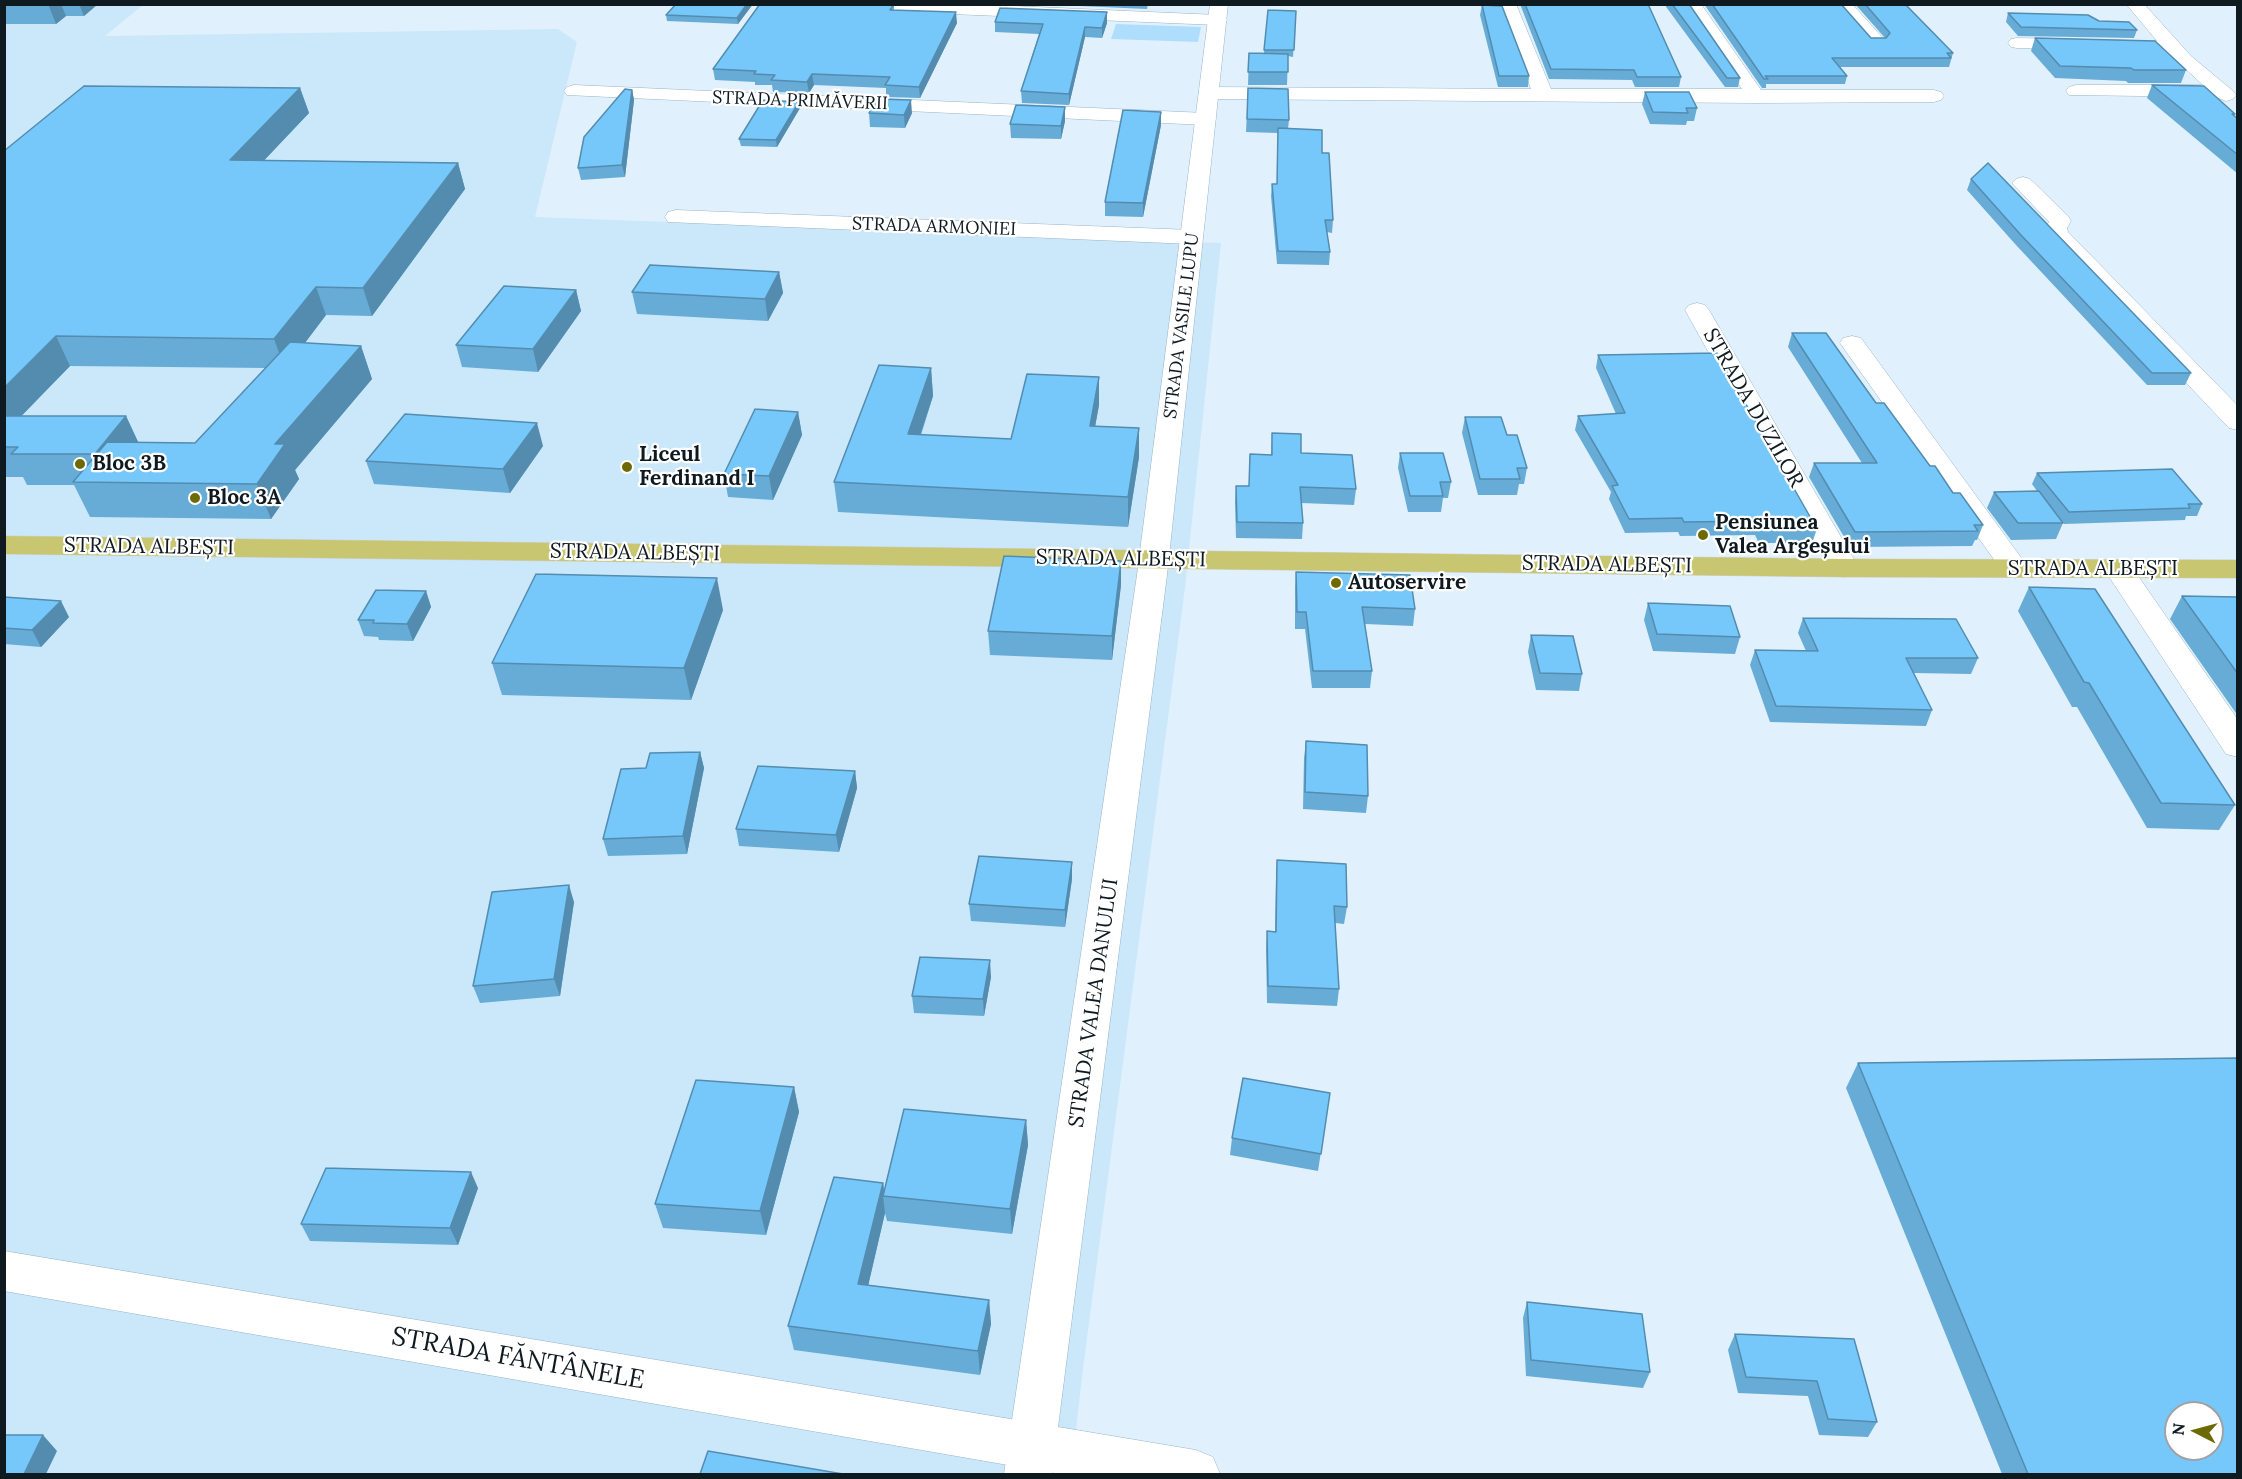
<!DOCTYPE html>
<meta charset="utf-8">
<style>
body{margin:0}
#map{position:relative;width:2242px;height:1479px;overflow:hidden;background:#e0f1fd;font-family:Lora,serif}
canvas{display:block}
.frame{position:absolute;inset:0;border:6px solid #0e1920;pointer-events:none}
.north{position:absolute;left:2164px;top:1401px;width:60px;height:60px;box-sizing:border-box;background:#fff;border:2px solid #9fa3a6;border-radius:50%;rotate:276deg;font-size:16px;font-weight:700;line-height:24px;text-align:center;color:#0e1920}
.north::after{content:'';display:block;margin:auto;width:21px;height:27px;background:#6d6a04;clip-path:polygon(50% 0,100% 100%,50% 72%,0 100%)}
</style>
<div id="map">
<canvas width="2242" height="1479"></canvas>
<div class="frame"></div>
<div class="north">N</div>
</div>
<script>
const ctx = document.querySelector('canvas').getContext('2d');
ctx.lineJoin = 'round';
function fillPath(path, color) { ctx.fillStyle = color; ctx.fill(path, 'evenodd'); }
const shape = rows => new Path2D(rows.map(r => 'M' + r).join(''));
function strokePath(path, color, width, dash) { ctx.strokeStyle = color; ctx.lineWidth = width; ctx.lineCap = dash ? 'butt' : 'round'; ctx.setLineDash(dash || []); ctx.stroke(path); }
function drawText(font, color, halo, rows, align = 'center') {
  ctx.font = font + ' Lora,serif'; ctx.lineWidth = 4.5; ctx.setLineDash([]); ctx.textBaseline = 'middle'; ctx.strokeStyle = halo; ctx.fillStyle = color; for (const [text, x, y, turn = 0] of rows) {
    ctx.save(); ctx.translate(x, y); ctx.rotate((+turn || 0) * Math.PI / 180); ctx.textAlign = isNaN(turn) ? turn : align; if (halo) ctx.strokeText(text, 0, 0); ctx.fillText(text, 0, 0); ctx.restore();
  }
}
const built = shape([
 [5,5,143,5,105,36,558,29,577,42,535,217,1221,243,1185,588,1082,1377,1071,1474,5,1474]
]);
const green = shape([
 [1116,24,1201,27,1198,42,1111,39]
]);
const street = shape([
 [822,4,968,4,1218,15,1224,16,1227,20,1224,24,1218,25,830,9,822,4],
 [1499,4,1516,4,1551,89,1742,89,1684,4,1701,4,1761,90,1934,90,1941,92,1944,96,1941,100,1934,102,1757,103,1209,99,1202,97,1199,93,1202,89,1209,87,1531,89,1499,4],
 [1834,4,1852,4,1882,37,1885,41,1882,45,1870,45,1834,4],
 [2126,4,2144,4,2191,56,2233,91,2236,95,2233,99,2226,101,2216,97,2069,95,2066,91,2069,87,2076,85,2203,85,2167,52,2017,48,2011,47,2008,43,2011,39,2017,38,2157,41,2126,4],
 [574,85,1206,113,1213,115,1216,119,1213,123,1206,125,567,95,564,91,567,87,574,85],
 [2023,177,2030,179,2068,216,2071,221,2067,228,2068,232,2238,406,2238,430,2229,428,2050,239,2045,228,2049,222,2012,183,2016,179,2023,177],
 [676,210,1192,230,1200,232,1203,237,1200,242,1192,244,668,222,665,217,668,212,676,210],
 [1697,303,1705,305,1709,310,1859,568,1854,574,1844,577,1834,574,1829,568,1685,310,1689,305,1697,303],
 [1852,336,1861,338,2025,563,2030,569,2025,575,2015,578,2005,575,1840,343,1843,338,1852,336],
 [2119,560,2129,563,2238,720,2238,757,2226,754,2104,569,2109,563,2119,560],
 [4,1251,1196,1450,1213,1457,1220,1474,1060,1474,4,1291,4,1251]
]);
const secondary = shape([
 [1210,4,1228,4,1167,575,1052,1474,1004,1474,1137,575,1210,4]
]);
const primary = shape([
 [4,536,1844,559,2238,560,2238,578,1844,577,4,554,4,536]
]);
const wall = shape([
 [4,4,98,4,84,16,66,16,56,24,4,24],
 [753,4,738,24,667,21,666,15],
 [894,4,894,11,957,23,920,98,886,97,886,88,814,85,809,93,773,92,772,85,755,85,755,82,715,80,713,69],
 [1035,4,1148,4,1147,9],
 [1520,4,1648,4,1681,77,1679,87,1635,87,1632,80,1549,79],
 [1664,4,1689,4,1740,78,1738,87,1725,87],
 [1704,4,1841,4,1871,38,1885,38,1855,4,1905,4,1953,53,1949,67,1840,67,1847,76,1845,84,1766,84,1766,88,1762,88],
 [1482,5,1529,76,1528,87,1498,87,1480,15],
 [1268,10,1296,11,1293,57,1288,56,1287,85,1248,85,1249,53,1264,53],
 [1107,12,1107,23,1102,38,1085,37,1069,105,1022,103,1021,91,1039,34,995,32,995,22],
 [2008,13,2137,30,2134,38,2018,36,2006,22],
 [2035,38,2186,70,2181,83,2128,83,2126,81,2055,78,2031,51],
 [2152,85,2235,114,2234,116,2238,119,2238,174,2147,98],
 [300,88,309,113,264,160,458,163,465,189,372,316,326,315,305,343,361,346,372,379,295,470,299,479,271,519,90,517,74,485,27,485,23,477,4,477,4,151],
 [70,366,266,368,195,443,138,442,126,416,21,416],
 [1248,88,1289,120,1288,129,1322,153,1333,220,1332,233,1327,232,1330,252,1329,265,1277,264,1271,196,1272,184,1277,184,1278,133,1246,132],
 [632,90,634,100,625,177,581,180,578,168],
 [1645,92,1697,108,1694,121,1687,121,1686,125,1650,124,1642,104],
 [799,102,800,108,777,147,741,146,739,139],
 [1065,107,1065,121,1061,139,1011,138,1010,124],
 [869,113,912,113,905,128,870,127],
 [1161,125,1143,217,1105,216,1105,202],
 [1971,179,2191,373,2185,385,2147,385,2016,245,1967,190],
 [779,272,783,293,768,321,637,314,632,292],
 [576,290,581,311,538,372,462,367,456,345],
 [1792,333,1876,403,1953,493,1983,525,1977,540,1975,540,1972,546,1850,547,1809,477,1814,463,1862,463,1788,347],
 [1598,355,1817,529,1812,543,1759,543,1755,535,1680,536,1678,532,1625,533,1609,499,1611,492,1575,430,1578,416,1616,414,1596,368],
 [931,368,933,396,921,435,1011,439,1099,405,1095,426,1139,457,1128,527,838,512,834,482],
 [798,412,802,435,773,500,728,497,724,474],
 [1465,417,1507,435,1527,468,1524,484,1519,484,1517,495,1478,495,1462,433],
 [1272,433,1356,489,1354,505,1301,503,1303,523,1302,539,1236,538,1235,502,1236,486,1248,486,1271,454],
 [543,446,510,493,374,484,366,461],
 [1400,453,1451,482,1448,498,1443,498,1441,512,1408,512,1398,468],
 [2037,473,2202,504,2197,516,2186,516,2185,520,2064,524,2060,518,2063,523,2056,539,2011,540,1987,508,1994,492,2037,491,2032,484],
 [1296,572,1415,609,1413,626,1365,624,1372,671,1370,688,1312,688,1305,629,1295,629,1295,588],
 [1121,585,1112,660,990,655,988,631],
 [2029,587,2235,805,2219,830,2147,828,2077,707,2072,707,2018,611],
 [426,591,431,607,413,641,379,640,378,637,364,636,358,620],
 [2182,596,2238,597,2238,716,2170,619],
 [4,597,69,617,41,647,4,644],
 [1648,603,1740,637,1735,654,1653,651,1644,620],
 [723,610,691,700,502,695,492,663],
 [1803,618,1978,658,1971,674,1914,673,1932,710,1926,726,1770,722,1750,665,1755,650,1806,651,1798,633],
 [1531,635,1582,674,1579,691,1536,690,1528,652],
 [1306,741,1368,796,1366,813,1303,809,1304,758],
 [700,752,704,768,687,854,608,856,603,839,646,768],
 [855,771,857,788,839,852,739,846,736,829],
 [1277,860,1347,907,1344,924,1335,923,1339,989,1337,1006,1267,1003,1266,948,1267,931,1275,932,1276,877],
 [1072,879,1065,927,971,921,969,904],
 [574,902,560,996,480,1003,473,986],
 [991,977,984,1016,914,1013,912,996],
 [1858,1063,2238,1474,2002,1474,1846,1088],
 [794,1087,799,1112,766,1235,663,1228,655,1204],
 [1330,1093,1318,1171,1230,1155,1232,1138],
 [1026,1120,1028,1145,1012,1234,887,1221,885,1213,868,1285,989,1300,991,1324,980,1375,794,1350,788,1326,883,1183,884,1190],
 [478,1188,458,1245,310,1241,301,1224],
 [1527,1302,1650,1372,1643,1388,1526,1376,1523,1318],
 [1735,1334,1854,1339,1877,1422,1868,1437,1819,1435,1808,1396,1738,1393,1728,1350]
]);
const shadedWall = shape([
 [48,4,61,4,66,16,56,24],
 [79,4,98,4,84,16],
 [747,4,753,4,738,24,737,18],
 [956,12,957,23,920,98,919,87],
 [1107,12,1107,23,1102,38,1102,28],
 [1085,27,1085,37,1069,105,1069,94],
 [812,74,814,85,809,93,807,82],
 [300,88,309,113,240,186,230,160],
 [632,90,634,100,625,177,622,165],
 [911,100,912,113,905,128,904,115],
 [799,102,800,108,777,147,776,140],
 [1065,107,1065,121,1061,139,1061,126],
 [1161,112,1161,125,1143,217,1143,203],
 [458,163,465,189,372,316,363,288],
 [779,272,783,293,768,321,765,299],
 [316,287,326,315,285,369,274,339],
 [576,290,581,311,538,372,533,349],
 [56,336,70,366,4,434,4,388],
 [361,346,372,379,295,470,299,479,271,519,257,484,275,444],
 [931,368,933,396,911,463,908,434],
 [1099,377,1099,405,1090,455,1090,426],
 [798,412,802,435,773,500,769,476],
 [126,416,140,446,108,482,95,454],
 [537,423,543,446,510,493,503,469],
 [1139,428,1139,457,1128,527,1128,497],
 [1121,561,1121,585,1112,660,1112,636],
 [717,578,723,610,691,700,684,668],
 [426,591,431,607,413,641,407,624],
 [61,601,69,617,41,647,32,630],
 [700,752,704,768,687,854,683,836],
 [855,771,857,788,839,852,836,835],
 [1072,862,1072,879,1065,927,1065,910],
 [569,885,574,902,560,996,554,979],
 [990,960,991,977,984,1016,983,999],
 [794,1087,799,1112,766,1235,760,1211],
 [1026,1120,1028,1145,1012,1234,1010,1209],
 [471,1172,478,1188,458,1245,450,1228],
 [883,1183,885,1197,883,1196,885,1213,863,1308,858,1284],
 [989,1300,991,1324,980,1375,978,1351],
 [43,1435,57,1451,46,1474,24,1474]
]);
const building = shape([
 [676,4,747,4,737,18,666,15,676,4],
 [760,4,894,4,890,10,956,12,919,87,885,85,890,77,812,74,807,82,771,80,775,75,754,74,756,71,713,69,760,4],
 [1525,4,1648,4,1681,77,1637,77,1634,70,1551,69,1525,4],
 [1672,4,1689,4,1740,78,1727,78,1672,4],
 [1712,4,1841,4,1871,38,1886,38,1890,33,1865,4,1905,4,1953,53,1947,53,1951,58,1832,58,1847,76,1765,76,1768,79,1764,79,1712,4],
 [1482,5,1502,6,1529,76,1499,76,1482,5],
 [1000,8,1107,12,1102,28,1085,27,1069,94,1021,91,1043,24,995,22,1000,8],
 [1268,10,1296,11,1294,50,1264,50,1268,10],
 [2008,13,2088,15,2099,21,2129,22,2137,30,2021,27,2008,13],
 [2035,38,2155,41,2186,70,2134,70,2131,68,2060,66,2035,38],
 [1249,53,1288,54,1288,72,1248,72,1249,53],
 [2152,85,2204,86,2235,114,2232,114,2238,119,2238,155,2152,85],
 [84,86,300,88,230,160,458,163,363,288,316,287,274,339,56,336,4,388,4,151,84,86],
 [1248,88,1288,89,1289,120,1247,119,1248,88],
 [625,89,632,90,622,165,578,168,584,137,625,89],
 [1645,92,1689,92,1697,108,1686,108,1688,113,1653,112,1645,92],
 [877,99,911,100,904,115,869,113,877,99],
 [763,100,799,102,776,140,739,139,763,100],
 [1016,105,1065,107,1061,126,1010,124,1016,105],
 [1123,110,1161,112,1143,203,1105,202,1123,110],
 [1278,128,1322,130,1322,153,1329,153,1333,220,1325,220,1330,252,1278,251,1272,184,1277,184,1278,128],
 [1988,163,2191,373,2152,373,2020,234,1971,179,1988,163],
 [650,265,779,272,765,299,632,292,650,265],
 [504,286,576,290,533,349,456,345,504,286],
 [1792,333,1826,333,1876,403,1884,403,1930,466,1935,466,1953,493,1960,493,1983,525,1974,525,1978,531,1855,532,1814,463,1877,463,1792,333],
 [290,342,361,346,275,444,285,444,257,484,73,482,107,442,195,443,290,342],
 [1717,353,1817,529,1764,529,1760,521,1684,522,1682,518,1629,519,1612,486,1618,485,1578,416,1625,413,1598,355,1717,353],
 [879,365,931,368,908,434,1011,439,1027,374,1099,377,1090,426,1139,428,1128,497,834,482,879,365],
 [755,409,798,412,769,476,724,474,755,409],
 [405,414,537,423,503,469,366,461,405,414],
 [4,416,126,416,95,454,11,454,18,447,4,447,4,416],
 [1465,417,1501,417,1507,435,1517,435,1527,468,1517,468,1520,479,1480,479,1465,417],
 [1272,433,1301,434,1301,453,1352,455,1356,489,1300,487,1303,523,1237,522,1236,486,1249,486,1250,454,1272,455,1272,433],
 [1400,453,1443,453,1451,482,1440,482,1443,496,1410,496,1400,453],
 [2172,469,2202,504,2188,504,2190,508,2069,512,2037,473,2172,469],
 [2039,491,2063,523,2018,523,1994,492,2039,491],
 [1004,556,1121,561,1112,636,988,631,1004,556],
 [1296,572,1410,575,1415,609,1362,607,1372,671,1313,671,1306,612,1297,612,1296,572],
 [536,574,717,578,684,668,492,663,536,574],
 [2029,587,2095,589,2235,805,2161,803,2089,683,2084,682,2029,587],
 [376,590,426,591,407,624,373,623,374,620,358,620,376,590],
 [2182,596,2238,597,2238,674,2182,596],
 [4,597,61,601,32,630,4,628,4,597],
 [1648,603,1730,606,1740,637,1657,634,1648,603],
 [1803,618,1956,619,1978,658,1906,658,1932,710,1776,706,1755,650,1818,651,1803,618],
 [1531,635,1573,636,1582,674,1540,673,1531,635],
 [1306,741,1367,745,1368,796,1305,792,1306,741],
 [700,752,683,836,603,839,621,769,646,768,650,753,700,752],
 [758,766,855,771,836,835,736,829,758,766],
 [979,856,1072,862,1065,910,969,904,979,856],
 [1277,860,1346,864,1347,907,1334,906,1339,989,1268,986,1267,931,1276,932,1277,860],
 [569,885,554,979,473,986,492,892,569,885],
 [920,957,990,960,983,999,912,996,920,957],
 [2238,1058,2238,1474,2028,1474,1858,1063,2238,1058],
 [2176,1413,2212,1413,2212,1449,2176,1449,2176,1413],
 [1243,1078,1330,1093,1321,1154,1232,1138,1243,1078],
 [696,1080,794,1087,760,1211,655,1204,696,1080],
 [904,1109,1026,1120,1010,1209,883,1196,904,1109],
 [326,1168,471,1172,450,1228,301,1224,326,1168],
 [834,1177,883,1183,858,1284,989,1300,978,1351,788,1326,834,1177],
 [1527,1302,1642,1314,1650,1372,1531,1360,1527,1302],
 [1735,1334,1854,1339,1877,1422,1828,1419,1817,1381,1746,1377,1735,1334],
 [4,1435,43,1435,24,1474,4,1474,4,1435],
 [708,1451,843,1474,700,1474,708,1451]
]);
const markers = [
 [80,464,6,"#6d6a04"],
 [627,467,6,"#6d6a04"],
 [195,498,6,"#6d6a04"],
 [1703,535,6,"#6d6a04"],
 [1336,583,6,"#6d6a04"]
];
const farStreetnames = [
 ["STRADA PRIMĂVERII",800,101,2],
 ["STRADA ARMONIEI",934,227,2],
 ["STRADA VASILE LUPU",1182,326,-83]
];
const streetNames = [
 ["STRADA DUZILOR",1753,408,60],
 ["STRADA ALBEȘTI",149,547,1],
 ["STRADA ALBEȘTI",635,553,1],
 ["STRADA ALBEȘTI",1121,559,1],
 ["STRADA ALBEȘTI",1607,565,1],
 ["STRADA ALBEȘTI",2093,569],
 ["STRADA VALEA DANULUI",1094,1003,-82]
];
const poiNames = [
 ["Liceul",639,455],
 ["Ferdinand I",639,479],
 ["Bloc 3B",92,464],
 ["Bloc 3A",207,498],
 ["Pensiunea",1715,523],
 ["Valea Argeșului",1715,547],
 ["Autoservire",1348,583]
];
const nearStreetnames = [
 ["STRADA FĂNTÂNELE",518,1359,10]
];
fillPath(built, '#cbe8fb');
fillPath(green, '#afdefd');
strokePath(street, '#99b4c7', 1);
strokePath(secondary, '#99b4c7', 1);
strokePath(primary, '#cfd1d2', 1);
fillPath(street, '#fff');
fillPath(secondary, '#fff');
fillPath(primary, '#c9c671');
fillPath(wall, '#66acd7');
fillPath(shadedWall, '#538caf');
fillPath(building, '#77c8fa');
strokePath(building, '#538caf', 1.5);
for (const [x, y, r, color] of markers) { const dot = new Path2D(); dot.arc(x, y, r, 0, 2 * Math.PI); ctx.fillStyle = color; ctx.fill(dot); strokePath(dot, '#fff', 2); }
drawText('18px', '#0e1920', '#fff', farStreetnames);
drawText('21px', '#0e1920', '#fff', streetNames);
drawText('bold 21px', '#0e1920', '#fff', poiNames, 'left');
drawText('26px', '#0e1920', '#fff', nearStreetnames);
</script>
